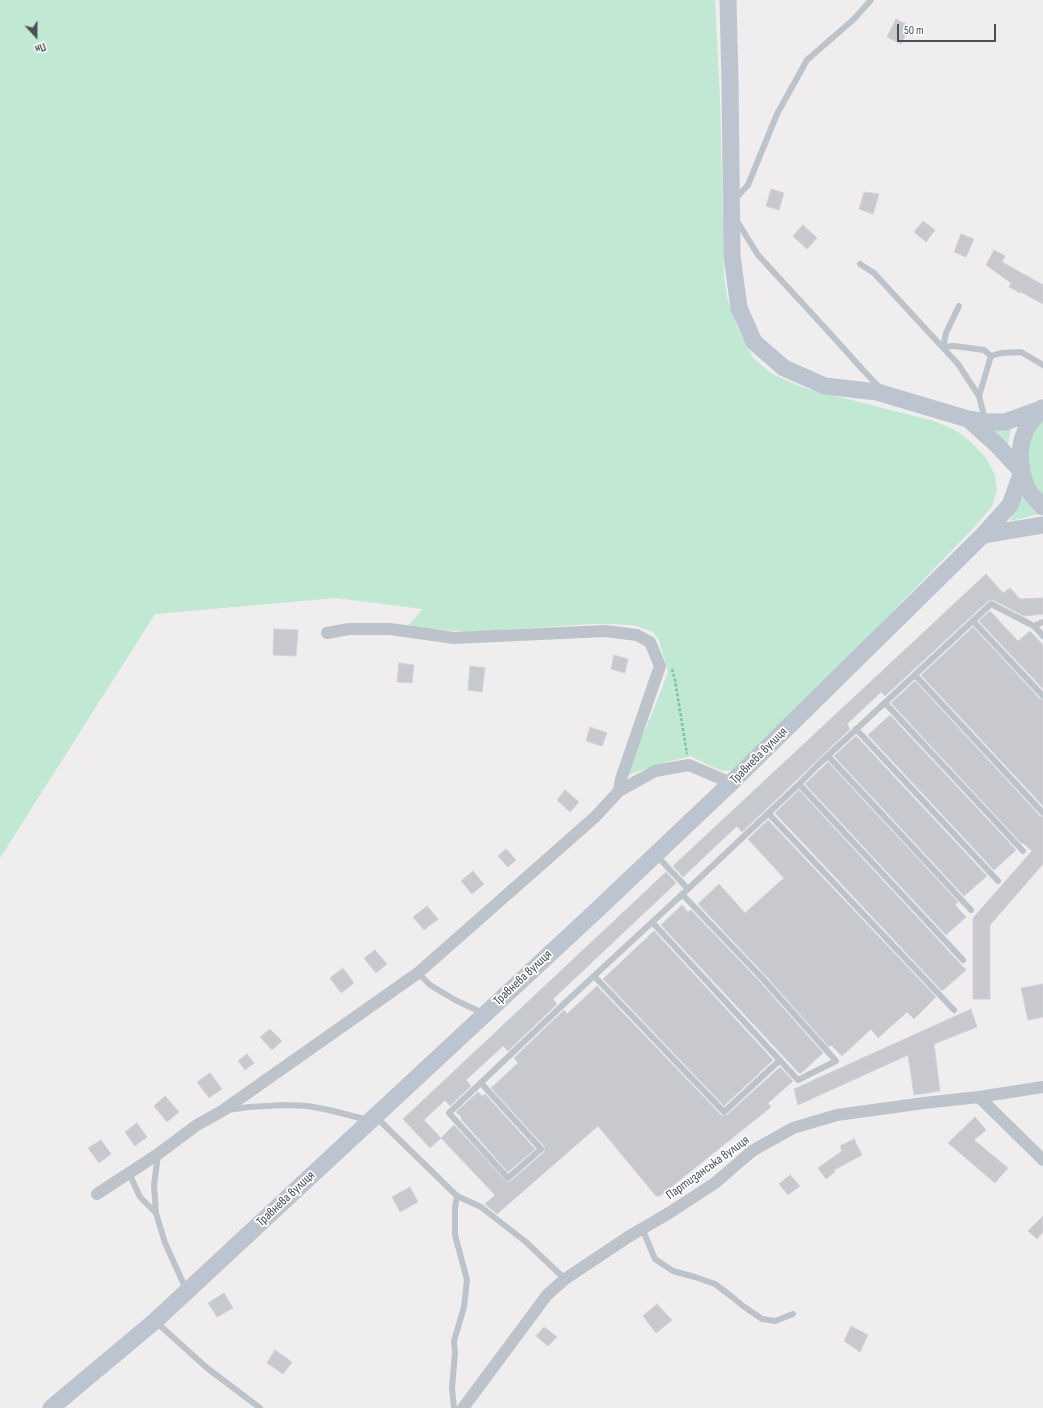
<!DOCTYPE html>
<meta charset="utf-8">
<style>
body{margin:0}
#map{position:relative;width:1043px;height:1408px;overflow:hidden;background:#efeded;font-family:"Sofia Sans Condensed",sans-serif}
canvas{display:block}
.north{position:absolute;left:16px;top:16px;width:40px;height:40px;-webkit-text-stroke:3px #fff;paint-order:stroke;rotate:159deg;font-size:11px;font-weight:700;line-height:16px;text-align:center;color:#474f58}
.north::after{content:'';display:block;margin:auto;width:14px;height:18px;background:#474f58;clip-path:polygon(50% 0,100% 100%,50% 72%,0 100%)}
.scale{position:absolute;left:897px;top:24px;width:99px;height:18px;box-sizing:border-box;border:2px solid #474f58;border-top:0;padding-left:5px;font-size:12px;line-height:14px;white-space:nowrap;color:#474f58;-webkit-text-stroke:3px #fff;paint-order:stroke}
</style>
<div id="map">
<canvas width="1043" height="1408"></canvas>
<div class="north">Пн</div>
<div class="scale">50 m</div>
</div>
<script>
const ctx = document.querySelector('canvas').getContext('2d');
ctx.lineJoin = 'round';
function fillPath(path, color) { ctx.fillStyle = color; ctx.fill(path, 'evenodd'); }
const shape = rows => new Path2D(rows.map(r => 'M' + r).join(''));
function strokePath(path, color, width, dash) { ctx.strokeStyle = color; ctx.lineWidth = width; ctx.lineCap = dash ? 'butt' : 'round'; ctx.setLineDash(dash || []); ctx.stroke(path); }
function drawText(font, color, halo, rows, align = 'center') {
  ctx.font = font + ' "Sofia Sans Condensed",sans-serif'; ctx.lineWidth = 3.5; ctx.setLineDash([]); ctx.textBaseline = 'middle'; ctx.strokeStyle = halo; ctx.fillStyle = color; for (const [text, x, y, turn = 0] of rows) {
    ctx.save(); ctx.translate(x, y); ctx.rotate((+turn || 0) * Math.PI / 180); ctx.textAlign = isNaN(turn) ? turn : align; if (halo) ctx.strokeText(text, 0, 0); ctx.fillText(text, 0, 0); ctx.restore();
  }
}
const green = shape([
 [0,0,715,0,720,99,724,275,727,297,737,327,753,358,772,374,804,388,934,421,955,430,970,441,986,458,995,475,997,490,992,506,980,521,741,769,723,771,708,765,691,756,663,763,625,776,654,709,668,672,659,640,653,632,636,626,616,624,591,624,472,632,407,627,423,609,336,598,155,614,0,858],
 [1043,418,1043,496,1037,489,1031,477,1028,453,1030,439,1036,427],
 [1012,424,1007,449,992,430],
 [1020,495,1039,514,1010,521]
]);
const building = shape([
 [896,19,910,26,901,44,887,37,896,19],
 [771,189,784,193,779,210,766,206,771,189],
 [864,192,879,194,873,214,859,209,864,192],
 [923,221,935,230,926,242,914,232,923,221],
 [803,225,817,238,807,249,793,236,803,225],
 [961,234,974,239,966,257,954,252,961,234],
 [994,250,1005,256,1002,262,1043,285,1043,304,1021,292,1020,293,1009,287,1011,283,986,265,994,250],
 [986,574,1003,593,1010,588,1020,599,1043,598,1043,614,1024,616,993,600,988,601,885,696,881,692,847,724,850,729,742,832,737,826,683,877,673,866,986,574],
 [990,611,1018,641,1030,631,1043,645,1043,689,979,621,990,611],
 [973,627,1040,699,1043,700,1043,806,921,675,973,627],
 [274,629,298,630,296,656,273,655,274,629],
 [614,655,628,659,625,673,611,669,614,655],
 [399,663,414,665,412,683,397,682,399,663],
 [470,666,485,668,482,692,468,690,470,666],
 [915,681,1040,816,1043,817,1043,864,990,925,990,999,973,999,973,918,1032,851,1023,843,1022,844,891,703,915,681],
 [890,715,1016,850,994,870,868,735,890,715],
 [590,727,607,733,602,746,586,741,590,727],
 [856,736,987,876,964,896,834,756,856,736],
 [828,762,958,902,955,905,966,917,946,935,805,784,828,762],
 [565,790,579,802,570,812,557,800,565,790],
 [799,790,966,970,942,991,775,813,799,790],
 [768,820,936,997,914,1019,907,1012,878,1038,871,1029,842,1056,831,1045,829,1047,766,976,698,904,719,884,745,913,784,878,748,839,768,820],
 [506,849,516,860,508,867,498,856,506,849],
 [473,871,484,884,472,894,461,881,473,871],
 [666,872,676,883,675,884,553,999,557,1004,508,1051,503,1046,466,1080,471,1086,450,1106,445,1100,424,1120,441,1138,430,1148,403,1119,666,872],
 [682,905,688,912,691,910,760,982,823,1053,800,1074,661,925,682,905],
 [427,906,438,919,424,930,413,917,427,906],
 [654,931,773,1060,724,1106,603,979,654,931],
 [375,950,387,964,376,973,364,958,375,950],
 [343,968,354,983,341,993,330,978,343,968],
 [1043,984,1043,1017,1028,1020,1021,988,1043,984],
 [597,986,722,1116,727,1115,780,1067,793,1081,768,1103,771,1107,660,1196,656,1196,598,1126,497,1214,485,1204,495,1195,441,1138,454,1125,507,1182,511,1181,544,1152,545,1148,544,1146,491,1088,518,1063,514,1058,564,1010,567,1014,597,986],
 [971,1009,977,1027,934,1044,940,1091,914,1095,908,1055,798,1105,794,1089,971,1009],
 [270,1029,282,1041,272,1050,260,1037,270,1029],
 [247,1054,254,1063,245,1070,238,1061,247,1054],
 [210,1073,222,1089,209,1098,197,1082,210,1073],
 [478,1092,482,1096,485,1094,535,1149,508,1172,461,1119,462,1118,456,1112,478,1092],
 [165,1096,179,1112,167,1122,154,1106,165,1096],
 [975,1117,986,1130,974,1140,1008,1168,995,1183,948,1143,975,1117],
 [137,1123,147,1137,135,1146,125,1132,137,1123],
 [854,1139,862,1155,834,1170,835,1172,826,1179,818,1168,842,1151,840,1146,854,1139],
 [101,1140,111,1154,99,1163,88,1148,101,1140],
 [790,1175,800,1186,788,1195,779,1184,790,1175],
 [410,1187,418,1202,400,1212,392,1197,410,1187],
 [1043,1216,1043,1232,1037,1239,1028,1231,1043,1216],
 [224,1293,233,1308,217,1317,208,1303,224,1293],
 [657,1304,672,1320,656,1333,643,1316,657,1304],
 [851,1326,868,1335,860,1352,844,1341,851,1326],
 [544,1327,557,1337,548,1346,536,1336,544,1327],
 [275,1350,292,1362,283,1374,267,1363,275,1350]
]);
const path = shape([
 [672,669,675,680,687,754]
]);
const lane = shape([
 [735,199,748,185,777,114,807,60,854,19,871,0],
 [737,221,758,255,827,330,863,370,878,386,878,389],
 [860,264,874,273,958,364,979,396,985,420],
 [959,306,946,333,943,347,954,346,984,350,991,356],
 [979,396,991,356,1001,353,1021,352,1043,365],
 [973,621,1043,696],
 [1034,626,1043,622],
 [915,675,1043,813],
 [885,703,1023,851],
 [856,729,998,881],
 [828,756,971,910],
 [799,784,963,960],
 [768,813,954,1010],
 [688,889,795,788,820,763,991,604,1034,626,1043,636],
 [652,922,798,1080,836,1061,763,979,682,894],
 [418,973,430,985,457,1001,483,1013],
 [594,976,724,1112,780,1060],
 [481,1083,541,1149,508,1178,449,1113,568,1000,688,889,656,855],
 [228,1110,249,1107,285,1105,308,1106,329,1110,368,1120],
 [376,1117,457,1196,481,1207,526,1242,565,1279],
 [158,1155,154,1185,156,1213,165,1243,186,1289],
 [129,1173,140,1197,156,1213],
 [642,1228,655,1259,673,1271,695,1277,715,1284,731,1296,743,1306,762,1319,775,1321,793,1314],
 [156,1322,207,1368,260,1408],
 [454,1408,452,1388,455,1353,454,1341,464,1307,467,1280,455,1235,455,1207,457,1196]
]);
const street = shape([
 [619,791,655,771,689,765,731,783],
 [979,1097,1043,1160],
 [97,1194,158,1154,197,1125,222,1111,418,973,595,817,619,791,621,779,660,666,650,642,637,635,605,631,454,638,390,629,349,629,327,633],
 [463,1408,547,1295,565,1279,628,1237,669,1213,715,1183,752,1151,793,1128,837,1115,924,1103,979,1097,1043,1087]
]);
const secondary = shape([
 [728,0,730,81,732,256,739,308,754,342,784,368,825,386,877,392,968,419,986,422,1005,422,1041,409],
 [1042,408,1027,427,1022,440,1020,454,1022,472,1026,486,1031,494,1043,507],
 [983,535,1043,525],
 [51,1408,155,1321,597,910,731,783,983,535,1010,505,1022,472,997,445,968,419]
]);
const streetNames = [
 ["Травнева вулиця",759,756,-45],
 ["Травнева вулиця",523,978,-43],
 ["Партизанська вулиця",708,1168,-36],
 ["Травнева вулиця",286,1199,-43]
];
fillPath(green, '#c0e8d2');
fillPath(building, '#c7c9cf');
strokePath(building, '#d1d3d8', 1);
strokePath(path, '#7cc2a4', 2.5, [3, 2]);
strokePath(lane, '#bdc3ca', 6);
strokePath(street, '#bdc3ca', 12);
strokePath(secondary, '#bcc4cf', 17);
drawText('13px', '#474f58', '#fff', streetNames);
</script>
